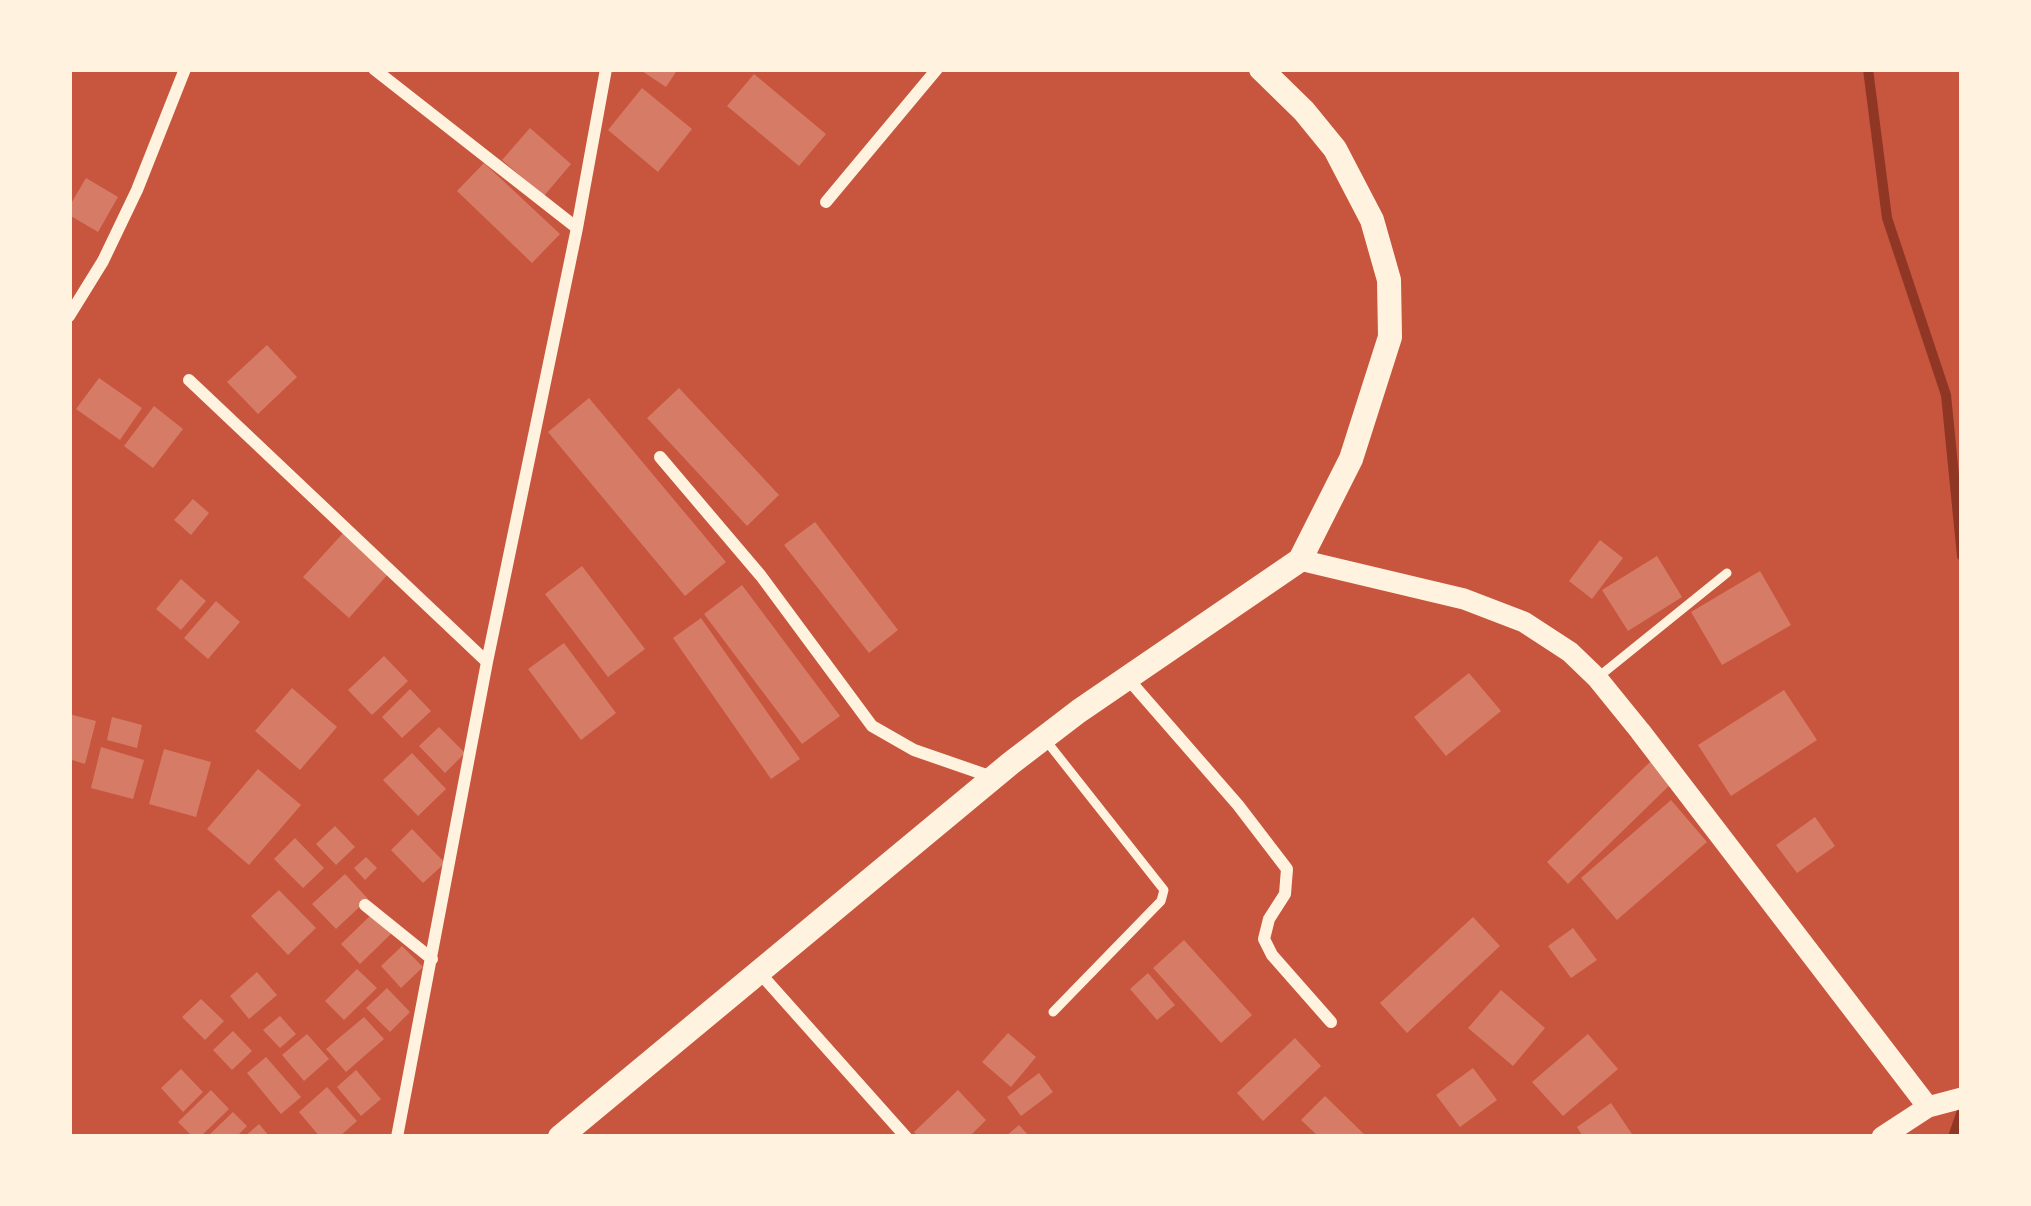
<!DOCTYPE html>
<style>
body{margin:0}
#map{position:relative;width:2031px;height:1206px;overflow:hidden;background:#c8553d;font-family:"Roboto Condensed",sans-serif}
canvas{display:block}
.frame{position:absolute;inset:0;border:72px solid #fff3e0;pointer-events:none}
</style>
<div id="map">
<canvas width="2031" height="1206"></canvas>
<div class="frame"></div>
</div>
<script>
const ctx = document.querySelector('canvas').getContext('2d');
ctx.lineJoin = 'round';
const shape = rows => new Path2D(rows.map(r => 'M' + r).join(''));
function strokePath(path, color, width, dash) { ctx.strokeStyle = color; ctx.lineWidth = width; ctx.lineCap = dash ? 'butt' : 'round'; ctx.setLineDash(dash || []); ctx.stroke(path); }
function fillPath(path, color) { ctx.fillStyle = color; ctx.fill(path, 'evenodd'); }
const stream = shape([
 [1868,69,1887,218,1946,395,1962,556],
 [1953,1137,1962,1111]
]);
const building = shape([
 [639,69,678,69,666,87],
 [754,74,826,134,799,166,727,106],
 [642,88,692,129,658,172,608,130],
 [530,128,571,164,544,196,502,160],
 [484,163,560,234,532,263,457,191],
 [86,178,118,197,98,232,69,215,69,207],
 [267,345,297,377,258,414,227,382],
 [99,378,142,408,120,440,76,409],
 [679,388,779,495,747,526,647,418],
 [589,398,726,562,685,596,548,432],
 [154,406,183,429,153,468,124,446],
 [193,499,209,513,191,535,174,520],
 [815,522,898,630,869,653,784,545],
 [344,532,389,573,349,618,303,577],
 [1600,540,1623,558,1592,599,1569,581],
 [1657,556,1682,597,1628,631,1602,590],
 [582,566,645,649,608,677,545,594],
 [1760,571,1791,625,1722,665,1691,612],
 [181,579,206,601,181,630,156,609],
 [742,585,840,716,802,744,704,614],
 [216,601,240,622,208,659,184,638],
 [701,618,800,759,771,779,673,638],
 [564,643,616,713,581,740,528,669],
 [384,656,408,681,372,715,348,690],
 [1469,673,1501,711,1446,756,1414,717],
 [292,688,337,727,300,770,255,731],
 [410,689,431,711,402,738,382,717],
 [1784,690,1817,740,1731,796,1698,745],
 [69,714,96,721,85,764,69,759],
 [112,717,142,725,137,748,107,740],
 [439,727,465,753,445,773,419,746],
 [101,747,144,760,133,799,91,788],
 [164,749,211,762,196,817,149,804],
 [412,753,446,789,418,816,383,780],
 [1653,759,1674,781,1568,884,1547,862],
 [258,769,301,805,249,865,207,829],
 [1671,800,1707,842,1617,920,1581,878],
 [1815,817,1835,846,1797,873,1776,845],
 [335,826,355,847,336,865,316,844],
 [412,829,445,863,423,883,391,850],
 [295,838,324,868,303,888,274,859],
 [366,857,377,868,365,880,354,868],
 [345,874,368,899,336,929,312,904],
 [279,890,316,928,288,955,251,916],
 [373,913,392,933,360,964,341,944],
 [1473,917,1500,946,1407,1033,1380,1003],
 [1573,928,1597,960,1571,978,1548,946],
 [1184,940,1252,1015,1221,1043,1153,968],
 [402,946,423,967,401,988,381,966],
 [357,969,377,988,344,1020,325,1001],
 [257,972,277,995,249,1019,230,996],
 [1148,973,1175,1005,1157,1020,1130,989],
 [387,988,410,1012,390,1032,366,1008],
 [1501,990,1545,1028,1513,1066,1468,1028],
 [201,999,224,1021,205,1040,182,1017],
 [280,1016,296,1034,280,1048,263,1030],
 [364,1017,384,1039,346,1072,326,1049],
 [233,1031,252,1051,232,1070,213,1050],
 [1008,1033,1036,1057,1011,1087,982,1062],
 [307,1034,329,1059,304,1081,282,1055],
 [1588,1034,1618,1069,1563,1116,1532,1082],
 [1295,1038,1321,1066,1263,1121,1237,1093],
 [266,1057,301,1097,281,1114,247,1073],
 [1473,1068,1497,1100,1460,1127,1436,1095],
 [181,1069,203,1092,183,1112,161,1088],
 [356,1070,381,1099,361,1116,337,1087],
 [1039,1073,1053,1092,1021,1116,1007,1097],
 [327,1087,357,1121,339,1137,320,1137,299,1112],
 [211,1090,229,1109,200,1137,193,1137,178,1122],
 [958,1090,986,1120,969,1137,919,1137,914,1132],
 [1325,1096,1367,1137,1319,1137,1301,1120],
 [1611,1103,1634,1137,1583,1137,1577,1127],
 [233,1112,247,1126,236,1137,207,1137],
 [259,1124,270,1137,244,1137],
 [1019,1125,1030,1137,1005,1137]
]);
const service = shape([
 [1597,678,1727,573],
 [1044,738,1164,890,1161,901,1053,1012]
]);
const minor = shape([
 [374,69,577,228],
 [826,202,937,69],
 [69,316,103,261,137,190,185,69],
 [189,380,487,662],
 [660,457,761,576,872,726,914,750,992,777],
 [1129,680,1238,805,1287,869,1285,894,1269,919,1264,939,1272,955,1331,1022],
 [365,905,432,959],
 [758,971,906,1137],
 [397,1137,487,662,577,228,606,69]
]);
const tertiary = shape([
 [1300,560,1464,599,1524,622,1570,652,1597,678,1640,731,1928,1107],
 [1882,1137,1928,1107,1962,1098]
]);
const secondary = shape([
 [560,1137,1011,763,1079,711,1300,560,1351,459,1390,337,1389,280,1372,220,1335,149,1304,111,1261,69]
]);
strokePath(stream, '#8f3625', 10);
fillPath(building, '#d67c66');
strokePath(service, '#fff3e0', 9);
strokePath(minor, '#fff3e0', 12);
strokePath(tertiary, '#fff3e0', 21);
strokePath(secondary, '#fff3e0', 24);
</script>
